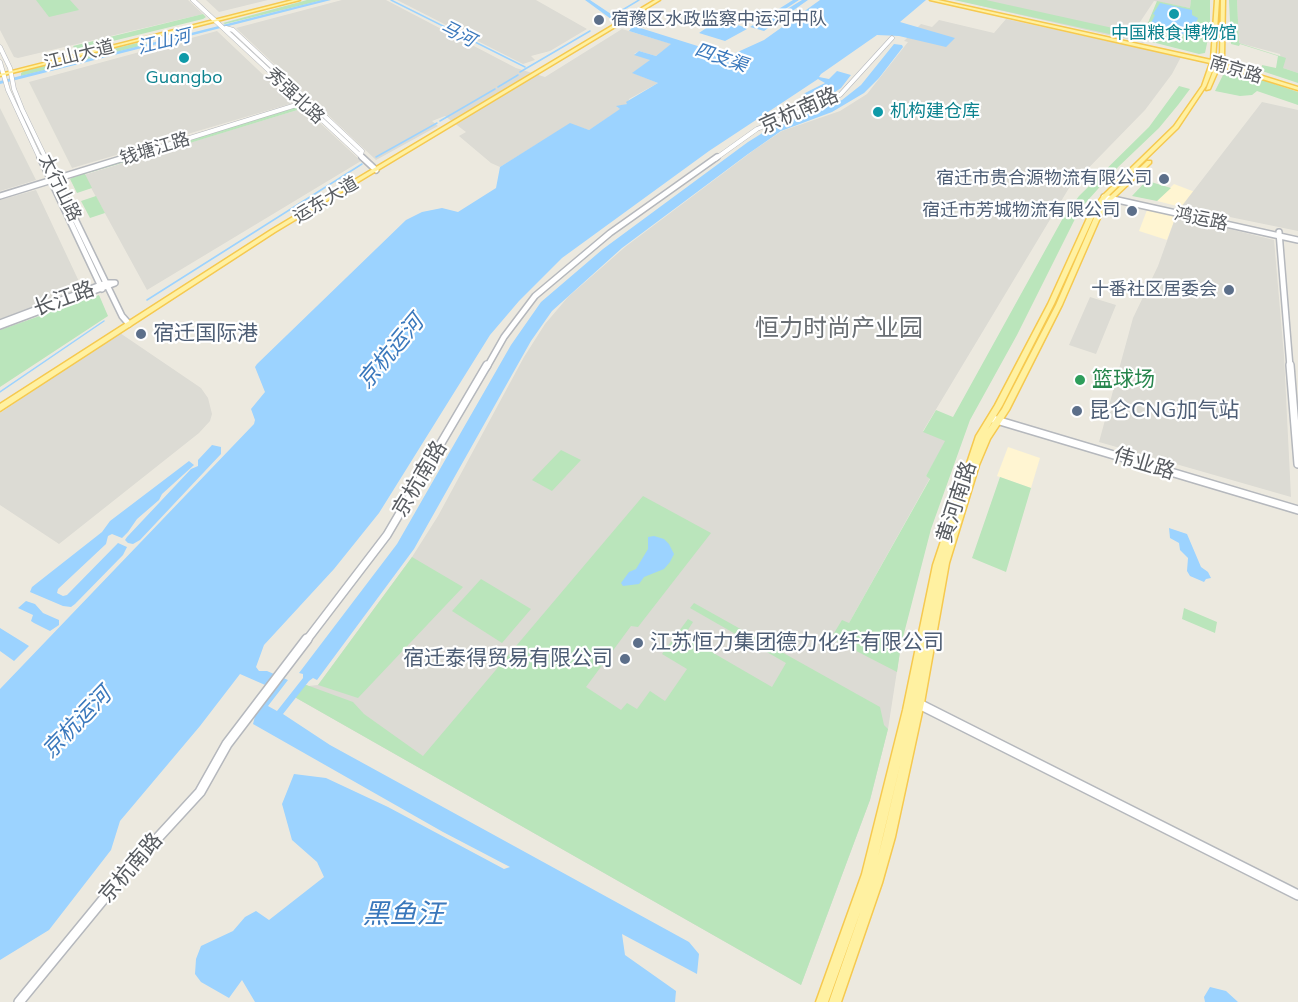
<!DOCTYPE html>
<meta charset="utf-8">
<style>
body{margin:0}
canvas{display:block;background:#ece9df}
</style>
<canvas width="1298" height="1002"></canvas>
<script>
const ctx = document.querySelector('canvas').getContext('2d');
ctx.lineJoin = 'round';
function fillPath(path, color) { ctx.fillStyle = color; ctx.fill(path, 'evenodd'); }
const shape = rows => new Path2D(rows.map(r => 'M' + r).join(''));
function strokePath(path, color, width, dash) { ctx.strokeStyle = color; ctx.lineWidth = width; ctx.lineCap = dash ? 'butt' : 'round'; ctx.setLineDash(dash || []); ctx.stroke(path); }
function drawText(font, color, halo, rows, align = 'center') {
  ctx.font = font + ' Mulish,"Noto Sans SC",sans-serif'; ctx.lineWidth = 4.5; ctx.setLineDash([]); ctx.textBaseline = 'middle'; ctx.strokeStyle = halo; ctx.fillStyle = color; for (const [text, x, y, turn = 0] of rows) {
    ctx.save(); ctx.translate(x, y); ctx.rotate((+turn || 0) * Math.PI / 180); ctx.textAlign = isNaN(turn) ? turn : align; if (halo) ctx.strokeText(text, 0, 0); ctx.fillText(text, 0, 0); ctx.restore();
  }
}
const commercial = shape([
 [1174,184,1195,192,1181,207,1157,201],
 [1147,210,1176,216,1167,240,1139,231],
 [1008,447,1040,458,1031,488,997,476]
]);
const industrial = shape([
 [0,0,188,0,203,14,18,58,14,57,0,30],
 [206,0,268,0,219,12],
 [342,0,386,0,516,68,545,77,622,29,672,44,656,56,639,51,634,54,651,60,633,73,658,83,629,99,628,104,617,107,621,109,589,130,570,124,500,167,491,163,459,136,466,132,445,116,432,121,438,126,376,160,236,28],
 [397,0,536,0,587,29,550,51,531,56,535,60,523,64],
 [982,0,1191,0,1190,8,1154,1,1136,28,1146,42,1143,43,977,5],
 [1237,0,1298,0,1298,73,1283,68,1280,54,1239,43],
 [1006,19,1181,57,1172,74,1145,110,1069,188,923,431,946,441,926,476,930,478,849,623,901,645,888,729,870,800,801,985,291,695,301,683,308,686,318,685,412,557,438,516,524,357,545,324,568,297,625,247,754,150,782,131,840,111,867,94,908,42,904,41,921,24,932,27,939,20,994,33],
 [217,31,293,103,72,168,29,82],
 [1262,102,1298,110,1298,231,1181,207],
 [0,108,36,180,0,191],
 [304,108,361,161,147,290,84,175],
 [36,190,83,290,0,319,0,200],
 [1176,216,1274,240,1284,356,1291,497,1099,442,1133,318,1158,266],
 [1090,297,1116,305,1096,354,1069,345],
 [120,333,201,388,208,398,212,414,210,421,199,433,59,544,0,505,0,413]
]);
const green = shape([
 [36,0,70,0,79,10,49,17],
 [307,0,323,0,225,24,223,23],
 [954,0,986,0,1140,34,1146,42],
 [1191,0,1210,0,1210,29,1205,53,1199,54,1152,42,1145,30,1157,1,1190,8],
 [1229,0,1237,0,1239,43,1286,58,1283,68,1298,73,1298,83,1262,71,1262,65,1276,68,1278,56,1240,44,1239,46,1231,44],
 [203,14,206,17,203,19,76,50,73,46],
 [141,42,148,44,21,76,21,73,24,71],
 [1225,71,1242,73,1298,92,1298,105,1257,91,1252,95,1240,96,1215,91],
 [1179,86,1190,89,1178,105,1159,128,1115,170,1080,209,1017,335,970,420,931,529,901,645,897,672,831,638,842,620,849,623,930,479,926,476,945,441,923,432,936,410,953,417,1063,218,1079,196,1149,127],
 [297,107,304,108,157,153,160,149],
 [139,155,142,157,85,174,92,188,77,193,70,179,78,174],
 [1146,181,1151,182,1171,188,1157,201,1132,196],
 [96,196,105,213,90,218,81,201],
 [99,295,108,316,0,387,0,330],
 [561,450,581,460,552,491,532,480],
 [1000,477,1031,488,1006,572,972,558],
 [643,496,711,533,638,627,631,626,586,687,621,710,627,703,637,709,650,691,665,701,687,669,662,654,688,619,693,622,684,636,772,687,786,663,690,608,694,603,880,707,884,725,888,729,870,800,801,985,291,695,301,683,353,702,364,714,423,756],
 [412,557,463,587,358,698,318,685],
 [481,579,531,609,502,643,452,611],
 [1184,608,1217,622,1215,633,1182,619]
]);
const water = shape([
 [322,0,331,0,0,84,0,81],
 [585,0,590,0,611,14,617,14,634,26,723,54,731,55,764,40,820,0,926,0,900,22,955,38,946,47,899,36,877,35,821,74,819,77,829,79,837,71,851,75,841,88,829,96,806,104,798,101,805,93,825,83,818,79,709,151,562,258,519,301,490,335,379,513,334,569,264,645,256,667,259,671,267,671,288,680,268,706,277,711,303,678,303,674,299,673,397,544,511,345,541,302,603,249,748,142,772,127,842,100,861,85,894,44,902,45,903,47,879,78,864,93,832,112,781,131,748,154,622,248,552,311,531,341,414,549,317,680,313,678,309,681,283,714,330,745,689,942,699,954,697,974,622,934,625,955,676,991,675,1002,255,1002,242,980,229,998,201,982,195,974,196,959,201,946,233,931,245,917,256,911,269,920,324,877,317,862,292,840,282,804,294,774,326,778,388,807,504,869,510,867,443,832,253,724,257,708,272,688,240,674,200,726,120,821,111,850,49,930,0,960,0,689,254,424,255,420,251,409,265,392,255,367,257,364,406,220,422,212,442,208,458,212,496,188,500,167,570,123,589,130,620,109,616,106,627,104,626,102,658,83,632,73,650,60,634,55,639,51,656,56,671,44,629,31,632,27,611,19],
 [793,0,799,0,758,27,802,0,808,0,764,31,750,27],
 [1160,3,1192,10,1192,15,1198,18,1194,27,1195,34,1190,36,1156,27,1151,23,1155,15,1153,14],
 [718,20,741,26,747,29,725,41,699,33],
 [212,445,221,447,221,454,140,540,133,544,128,543,125,540,127,537,191,469,198,466,198,460],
 [189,461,194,465,162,494,159,500,137,519,128,532,122,538,112,534,108,536,106,544,58,589,57,593,63,596,67,595,118,543,127,547,123,555,75,604,71,607,63,606,30,592,32,587,102,532,110,521],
 [1169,528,1187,534,1201,567,1208,572,1211,578,1206,579,1204,582,1190,576,1187,571,1188,558,1180,550,1179,543,1170,538],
 [654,536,664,539,669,544,674,554,670,562,664,569,644,577,639,584,623,586,621,583,629,572,636,569,648,549,648,537],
 [26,601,35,604,43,613,59,620,59,625,50,631,34,623,31,621,33,615,18,608],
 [0,628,29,646,14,661,0,651],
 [1210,987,1226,991,1238,1002,1205,1002,1204,997]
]);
const stream = shape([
 [391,0,525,67],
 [614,15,639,0],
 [520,72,590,31],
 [498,87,518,75],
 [440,121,495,89],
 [376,157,437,123],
 [147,300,362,164],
 [0,392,104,321]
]);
const minorFar3 = shape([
 [193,0,364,159],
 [226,28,233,30,362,151,361,154],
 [0,47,10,68,14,89,22,109,46,159],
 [0,62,8,90,40,159],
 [122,159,309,101],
 [715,159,757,129,840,95,892,38]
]);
const minorFar2 = shape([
 [40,157,102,289],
 [45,157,122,316,129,324],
 [362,157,376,170],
 [0,196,127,157],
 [1104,197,1298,240],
 [1279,232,1290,367],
 [0,323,106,283,115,283,0,326],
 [487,367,504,337,535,296,610,233,717,157]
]);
const minorFar1 = shape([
 [1290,365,1298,464],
 [993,419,1298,510],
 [306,641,387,535,487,365]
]);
const minor = shape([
 [917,703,1298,895],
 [19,1002,120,879,200,792,227,744,307,639]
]);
const major = shape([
 [293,0,300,0,0,76,0,74,293,0],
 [655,0,660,0,275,232,0,411,0,404,271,230,655,0],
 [930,0,938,0,1211,60,1215,0,1219,0,1215,61,1217,62,1220,56,1221,0,1225,0,1224,56,1221,63,1298,87,1298,90,1220,66,1210,89,1206,90,1216,64,1215,64,1206,86,1178,128,1106,198,1094,216,1054,304,1002,406,988,429,1002,409,1056,305,1094,218,1108,198,1147,161,1151,161,1151,163,1112,200,1100,218,1062,305,1009,410,990,439,979,465,949,563,924,703,895,837,882,883,841,1002,829,1002,861,910,828,1002,816,1002,862,874,903,710,933,565,976,436,995,405,1048,304,1088,216,1102,196,1174,126,1202,86,1210,63,930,0],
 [902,757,883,837,878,857,902,757]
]);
const markers = [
 [1174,14,6,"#0f9aa8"],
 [599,20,6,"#5c6f8a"],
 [184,58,6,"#0f9aa8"],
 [878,112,6,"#0f9aa8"],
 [1164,179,6,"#5c6f8a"],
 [1132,211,6,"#5c6f8a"],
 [1229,290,6,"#5c6f8a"],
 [141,334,6,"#5c6f8a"],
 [1080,380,6,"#2e9e5b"],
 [1077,411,6,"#5c6f8a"],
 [638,643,6,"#5c6f8a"],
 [625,659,6,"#5c6f8a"]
];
const farServicenames = [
 ["宿豫区水政监察中运河中队",611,20,"left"],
 ["宿迁市贵合源物流有限公司",1152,179],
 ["宿迁市芳城物流有限公司",1120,211],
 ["十番社区居委会",1217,290]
];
const farWaternames = [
 ["马河",458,34,27],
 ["江山河",164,42,-14],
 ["四支渠",721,58,19]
];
const farCulturenames = [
 ["中国粮食博物馆",1174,34],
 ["Guangbo",184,78],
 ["机构建仓库",890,112,"left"]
];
const farStreetnames = [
 ["江山大道",79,55,-14],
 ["南京路",1236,70,17],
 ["秀强北路",295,96,43],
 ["钱塘江路",155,149,-17],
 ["太行山路",60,188,64],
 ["运东大道",326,200,-31],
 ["鸿运路",1201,219,12]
];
const streetNames = [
 ["京杭南路",799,111,-24],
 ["长江路",64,299,-20],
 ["伟业路",1144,464,17],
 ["京杭南路",420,479,-59],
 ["黄河南路",957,502,-72],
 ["京杭南路",131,868,-49]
];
const serviceNames = [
 ["宿迁国际港",153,334],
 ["昆仑CNG加气站",1089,411],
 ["江苏恒力集团德力化纤有限公司",650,643],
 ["宿迁泰得贸易有限公司",613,659,"right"]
];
const leisureNames = [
 ["篮球场",1092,380]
];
const waterNames = [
 ["京杭运河",391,352,-50],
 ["京杭运河",77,723,-46]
];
const quarterNames = [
 ["恒力时尚产业园",839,329]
];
const nearWaternames = [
 ["黑鱼汪",403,915]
];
fillPath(commercial, '#fff5d2');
fillPath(industrial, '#dcdbd4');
fillPath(green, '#bae5bb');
fillPath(water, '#9cd3ff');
strokePath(stream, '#9cd3ff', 1.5);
strokePath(minorFar3, '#b5b8bd', 5);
strokePath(minorFar2, '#b5b8bd', 8);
strokePath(minorFar1, '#b5b8bd', 10);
strokePath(minor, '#b5b8bd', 12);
strokePath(major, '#f6c94f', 3);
strokePath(minorFar3, '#fff', 4);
strokePath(minorFar2, '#fff', 5);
strokePath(minorFar1, '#fff', 7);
strokePath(minor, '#fff', 9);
fillPath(major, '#fff1a1');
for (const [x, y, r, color] of markers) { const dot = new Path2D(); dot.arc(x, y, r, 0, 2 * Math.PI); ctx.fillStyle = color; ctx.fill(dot); strokePath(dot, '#fff', 2); }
drawText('18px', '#4e5e75', '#fff', farServicenames, 'right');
drawText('italic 18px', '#3a78bc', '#fff', farWaternames);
drawText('18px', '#0d838f', '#fff', farCulturenames);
drawText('18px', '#585c61', '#fff', farStreetnames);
drawText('21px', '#585c61', '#fff', streetNames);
drawText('21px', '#4e5e75', '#fff', serviceNames, 'left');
drawText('21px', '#27864d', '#fff', leisureNames, 'left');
drawText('italic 22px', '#3a78bc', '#fff', waterNames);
drawText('24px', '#696e73', '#fff', quarterNames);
drawText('italic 27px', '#3a78bc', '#fff', nearWaternames);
</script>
